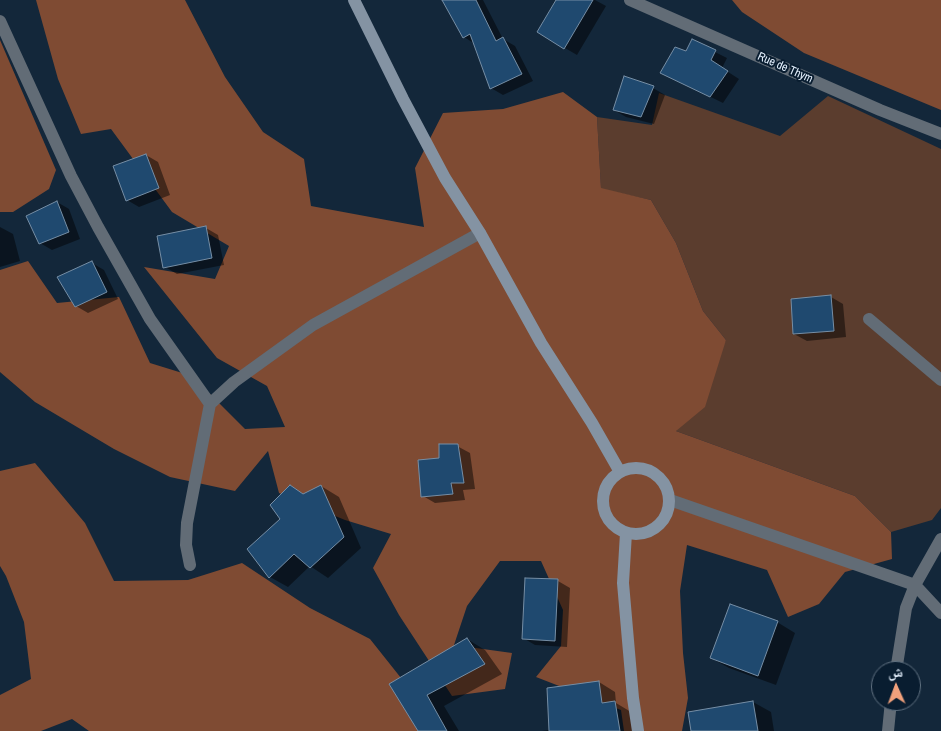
<!DOCTYPE html>
<meta charset="utf-8">
<style>
body{margin:0}
#map{position:relative;width:941px;height:731px;overflow:hidden;background:#13273a;font-family:"Archivo Narrow","Noto Naskh Arabic",sans-serif}
canvas{display:block}
.north{position:absolute;left:871px;top:661px;width:50px;height:50px;box-sizing:border-box;background:#091d30;border:1px solid #607181;border-radius:50%;rotate:358deg;font-size:14px;font-weight:700;line-height:20px;text-align:center;color:#e2eefb}
.north::after{content:'';display:block;margin:auto;width:18px;height:22px;background:#f1a17c;clip-path:polygon(50% 0,100% 100%,50% 72%,0 100%)}
</style>
<div id="map">
<canvas width="941" height="731"></canvas>
<div class="north">ش</div>
</div>
<script>
const ctx = document.querySelector('canvas').getContext('2d');
ctx.lineJoin = 'round';
function fillPath(path, color) { ctx.fillStyle = color; ctx.fill(path, 'evenodd'); }
const shape = rows => new Path2D(rows.map(r => 'M' + r).join(''));
function strokePath(path, color, width, dash) { ctx.strokeStyle = color; ctx.lineWidth = width; ctx.lineCap = dash ? 'butt' : 'round'; ctx.setLineDash(dash || []); ctx.stroke(path); }
function drawText(font, color, halo, rows, align = 'center') {
  ctx.font = font + ' "Archivo Narrow",sans-serif'; ctx.lineWidth = 4; ctx.setLineDash([]); ctx.textBaseline = 'middle'; ctx.strokeStyle = halo; ctx.fillStyle = color; for (const [text, x, y, turn = 0] of rows) {
    ctx.save(); ctx.translate(x, y); ctx.rotate((+turn || 0) * Math.PI / 180); ctx.textAlign = isNaN(turn) ? turn : align; if (halo) ctx.strokeText(text, 0, 0); ctx.fillText(text, 0, 0); ctx.restore();
  }
}
const green = shape([
 [659,93,780,136,828,96,941,149,941,508,932,520,891,532,855,496,676,431,726,340,703,311,676,243,651,200,601,189,597,117,652,125]
]);
const forest = shape([
 [36,0,185,0,225,77,263,132,304,159,311,206,424,227,415,168,443,113,503,109,563,92,597,117,601,188,651,200,676,243,703,311,726,340,705,407,676,431,855,496,891,532,892,559,845,572,819,604,788,617,767,570,687,545,680,591,683,653,688,698,682,731,624,731,621,710,536,677,561,646,563,610,541,561,500,561,467,606,454,645,512,653,505,689,452,696,399,615,373,568,391,534,345,520,279,493,268,451,235,491,170,477,114,449,35,402,0,372,0,270,28,261,57,303,119,297,150,363,192,376,245,429,285,427,267,386,217,358,144,267,215,279,229,246,172,212,111,129,81,134,58,79],
 [732,0,941,0,941,110,804,53,742,12],
 [0,40,56,170,49,189,13,212,0,212],
 [35,463,85,523,114,581,188,580,242,563,310,608,370,639,401,678,421,731,89,731,72,719,41,731,0,731,0,695,31,679,24,622,6,576,0,566,0,471]
]);
const shadow = shape([
 [444,0,483,0,503,39,515,46,533,81,503,95,491,88,475,44,464,37],
 [557,0,595,0,606,6,577,55,565,48],
 [715,52,727,58,722,68,739,79,723,103,674,79,687,53],
 [653,88,665,95,654,124,626,117,614,110],
 [146,155,158,162,170,195,139,207,127,200],
 [57,202,69,209,80,239,52,250,40,243],
 [0,227,13,234,20,261,0,267],
 [206,228,218,235,224,265,177,274,165,267],
 [92,263,104,270,118,299,88,313,76,306],
 [831,297,843,304,846,337,807,341,794,334],
 [457,446,470,453,475,489,463,490,465,500,435,503,423,496,441,459],
 [290,486,305,495,321,486,339,497,361,548,328,578,310,566,288,587,270,577],
 [558,581,570,588,567,647,535,645,523,638],
 [777,622,795,633,776,685,729,668,711,658],
 [467,639,485,650,502,674,444,706,459,731,419,731,391,684],
 [599,682,615,692,616,703,631,712,634,731,542,731,550,730],
 [753,702,771,712,774,731,692,731]
]);
const building = shape([
 [442,0,476,0,496,41,503,37,522,74,490,89,470,34,463,38,442,0],
 [556,0,593,0,564,49,537,32,556,0],
 [692,39,716,50,711,60,728,71,710,97,660,73,675,47,686,51,692,39],
 [624,76,654,86,641,117,613,110,624,76],
 [146,154,159,188,126,201,113,166,146,154],
 [57,201,69,232,39,244,26,216,57,201],
 [206,226,212,258,163,268,157,236,206,226],
 [92,261,107,292,75,307,57,277,92,261],
 [831,295,834,331,793,334,791,299,831,295],
 [439,444,458,444,464,483,451,483,453,494,421,497,418,460,439,458,439,444],
 [290,485,303,494,321,485,344,537,310,568,294,554,269,578,247,549,280,519,270,505,290,485],
 [525,578,558,579,555,641,522,639,525,578],
 [730,604,778,621,758,676,710,658,730,604],
 [467,638,485,664,427,695,447,731,418,731,389,684,467,638],
 [599,681,602,703,615,701,620,731,549,731,547,688,599,681],
 [753,701,758,731,691,731,688,712,753,701]
]);
const street = shape([
 [630,0,880,110,941,134],
 [0,21,71,176,98,227,150,319,210,404],
 [869,319,941,380],
 [670,500,915,585,941,613],
 [190,565,186,545,187,523,210,404,234,382,313,325,480,233],
 [896,671,906,608,915,585,941,539],
 [888,731,891,701]
]);
const secondary = shape([
 [354,0,403,99,445,178,480,233,541,343,592,423,620,472],
 '603 501a33 33 0 1 1 66 0a33 33 0 1 1-66 0Z',
 [626,533,623,583,633,698,638,731]
]);
const streetNames = [
 ["Rue de Thym",785,68,24]
];
fillPath(green, '#5b3d2e');
fillPath(forest, '#7f4b33');
fillPath(shadow, '#0007');
fillPath(building, '#1f496f');
strokePath(building, '#768ea5', 1);
strokePath(street, '#626c76', 12);
strokePath(secondary, '#8493a3', 12);
drawText('12px', '#e2eefb', '#091d30', streetNames);
</script>
